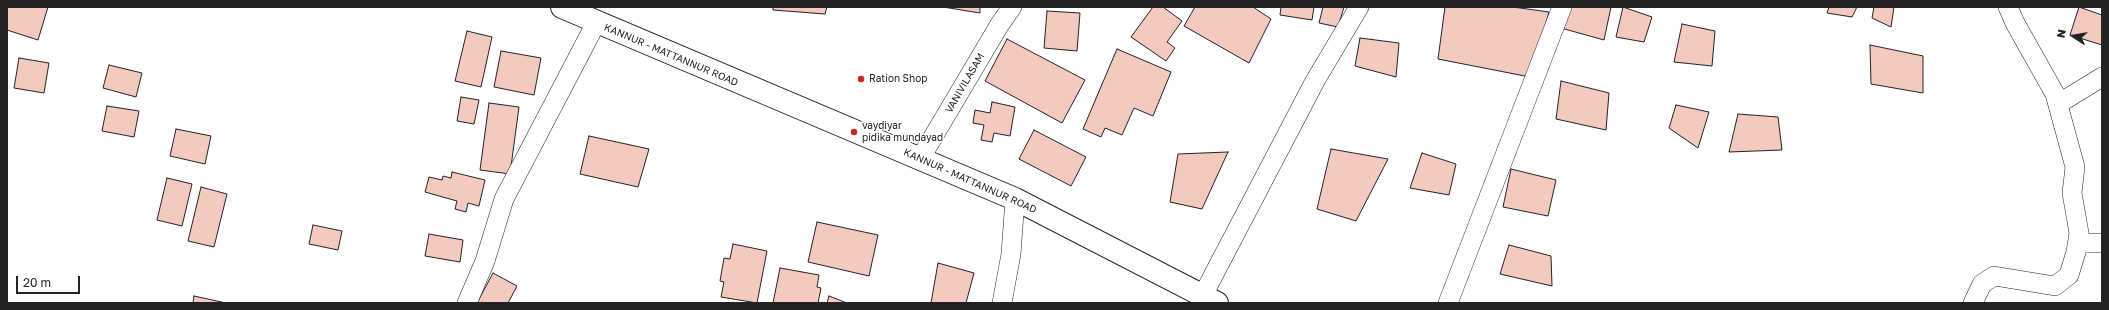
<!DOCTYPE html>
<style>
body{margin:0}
#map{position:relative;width:2109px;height:310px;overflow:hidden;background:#fff;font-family:"Golos Text",sans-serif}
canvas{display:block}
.frame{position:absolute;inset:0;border:8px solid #222;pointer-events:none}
.north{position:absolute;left:2053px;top:16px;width:40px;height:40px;-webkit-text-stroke:3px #fff;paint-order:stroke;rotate:282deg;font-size:11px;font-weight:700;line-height:16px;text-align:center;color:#222}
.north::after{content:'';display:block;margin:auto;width:14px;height:18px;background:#222;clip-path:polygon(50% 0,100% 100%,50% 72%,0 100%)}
.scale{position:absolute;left:16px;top:276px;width:64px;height:18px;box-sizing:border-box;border:2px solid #222;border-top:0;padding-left:5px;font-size:12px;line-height:14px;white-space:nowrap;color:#222;-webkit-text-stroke:3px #fff;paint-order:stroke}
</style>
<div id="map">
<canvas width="2109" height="310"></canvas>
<div class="frame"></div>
<div class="north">N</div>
<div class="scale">20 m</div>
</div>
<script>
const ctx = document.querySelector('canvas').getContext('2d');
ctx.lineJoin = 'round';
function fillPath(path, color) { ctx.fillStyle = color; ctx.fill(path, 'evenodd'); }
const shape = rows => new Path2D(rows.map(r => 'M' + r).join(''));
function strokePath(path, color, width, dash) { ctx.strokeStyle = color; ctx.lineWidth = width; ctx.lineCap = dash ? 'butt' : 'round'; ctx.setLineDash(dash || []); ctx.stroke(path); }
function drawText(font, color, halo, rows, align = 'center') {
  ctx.font = font + ' "Golos Text",sans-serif'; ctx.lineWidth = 3; ctx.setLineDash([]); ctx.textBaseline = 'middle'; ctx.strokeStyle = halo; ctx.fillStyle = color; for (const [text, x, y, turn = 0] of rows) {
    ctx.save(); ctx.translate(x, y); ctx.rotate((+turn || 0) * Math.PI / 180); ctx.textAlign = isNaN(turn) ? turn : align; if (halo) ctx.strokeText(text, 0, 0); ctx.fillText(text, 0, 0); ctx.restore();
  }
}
const building = shape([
 [7,7,48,7,38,40,7,30,7,7],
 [773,7,827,7,825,14,773,10,773,7],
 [943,7,980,7,980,13,943,7],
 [1153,7,1163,7,1182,21,1167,42,1175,48,1166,61,1131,37,1153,7],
 [1195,7,1253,7,1271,19,1249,63,1184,26,1195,7],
 [1281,7,1314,7,1312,20,1280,15,1281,7],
 [1323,7,1344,7,1338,27,1319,23,1323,7],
 [1445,7,1513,7,1549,12,1530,77,1438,59,1445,7],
 [1565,7,1611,7,1604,40,1561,28,1565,7],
 [1623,7,1652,17,1644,42,1616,37,1623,7],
 [1829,7,1857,7,1852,17,1827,13,1829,7],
 [1874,7,1894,7,1891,27,1872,18,1874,7],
 [2079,7,2102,15,2102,45,2070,35,2079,7],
 [1047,11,1080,13,1077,51,1044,48,1047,11],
 [1682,24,1715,31,1712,66,1674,62,1682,24],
 [467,31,492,37,481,87,455,81,467,31],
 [1360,38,1399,43,1396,77,1355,66,1360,38],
 [1007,39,1085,80,1062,123,985,81,1007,39],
 [1870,45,1923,56,1923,93,1871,84,1870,45],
 [1117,49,1171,72,1153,116,1134,108,1122,135,1105,128,1101,137,1083,129,1117,49],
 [501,51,541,58,534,95,494,87,501,51],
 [19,58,49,63,44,93,14,88,19,58],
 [109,65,142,73,136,97,103,88,109,65],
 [1561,81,1609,93,1606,130,1556,119,1561,81],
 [461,97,479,100,474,124,457,121,461,97],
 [992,102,1015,107,1010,136,994,133,992,142,981,140,984,125,973,123,975,110,990,113,992,102],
 [489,103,519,107,510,174,480,170,489,103],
 [1676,105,1709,112,1698,148,1669,128,1676,105],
 [107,106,139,111,134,137,102,131,107,106],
 [1738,114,1778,117,1782,150,1729,152,1738,114],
 [176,129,211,136,205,164,170,156,176,129],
 [1034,130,1086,157,1071,186,1019,159,1034,130],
 [589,136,649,149,638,187,580,174,589,136],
 [1331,149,1388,159,1356,221,1317,209,1331,149],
 [1228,152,1202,209,1170,202,1178,154,1228,152],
 [1422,153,1456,164,1449,195,1410,188,1422,153],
 [1511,169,1556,180,1548,216,1503,207,1511,169],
 [452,172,485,180,479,206,468,203,466,212,455,209,457,201,425,192,429,177,442,180,443,176,451,178,452,172],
 [167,178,192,184,182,226,157,220,167,178],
 [201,187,227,194,214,247,188,241,201,187],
 [817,222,878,235,869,276,808,262,817,222],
 [313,225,342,231,338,250,309,244,313,225],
 [429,234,463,240,460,262,425,256,429,234],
 [733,244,767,251,757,303,721,297,724,282,720,281,724,258,730,259,733,244],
 [1509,245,1551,256,1552,286,1500,274,1509,245],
 [938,263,974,273,966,303,931,303,938,263],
 [780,268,819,275,817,287,821,288,818,303,773,303,780,268],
 [493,273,517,286,508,303,477,303,493,273],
 [194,296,226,303,193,303,194,296],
 [829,296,847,303,827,303,829,296]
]);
const minor = shape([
 [2058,104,2102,77],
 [920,159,1000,24,1012,7],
 [2078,243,2102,243],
 [1203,295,1315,81,1359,7],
 [467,303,485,261,504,199,596,23],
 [1002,303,1011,254,1015,199],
 [1448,303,1562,7],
 [1973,303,1982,284,1994,276,2055,286,2069,275,2076,252,2079,233,2072,193,2075,167,2055,94,2015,23,2008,7]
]);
const secondary = shape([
 [562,7,1015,199,1217,303]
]);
const markers = [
 [861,79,4,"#c62828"],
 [854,132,4,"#c62828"]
];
const streetNames = [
 ["KANNUR - MATTANNUR ROAD",671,55,23],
 ["VANIVILASAM",965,83,-60],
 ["KANNUR - MATTANNUR ROAD",970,181,24]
];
const poiNames = [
 ["Ration Shop",869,79],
 ["vaydiyar",862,126],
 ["pidika mundayad",862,138]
];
fillPath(building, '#f3c9c0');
strokePath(building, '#222', 1);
strokePath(minor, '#222', 20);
strokePath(secondary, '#222', 24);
strokePath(minor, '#fff', 19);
strokePath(secondary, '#fff', 22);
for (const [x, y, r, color] of markers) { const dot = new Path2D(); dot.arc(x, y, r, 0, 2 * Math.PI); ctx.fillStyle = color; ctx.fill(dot); strokePath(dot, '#fff', 1.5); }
drawText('10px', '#222', '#fff', streetNames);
drawText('10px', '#222', '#fff', poiNames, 'left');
</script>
